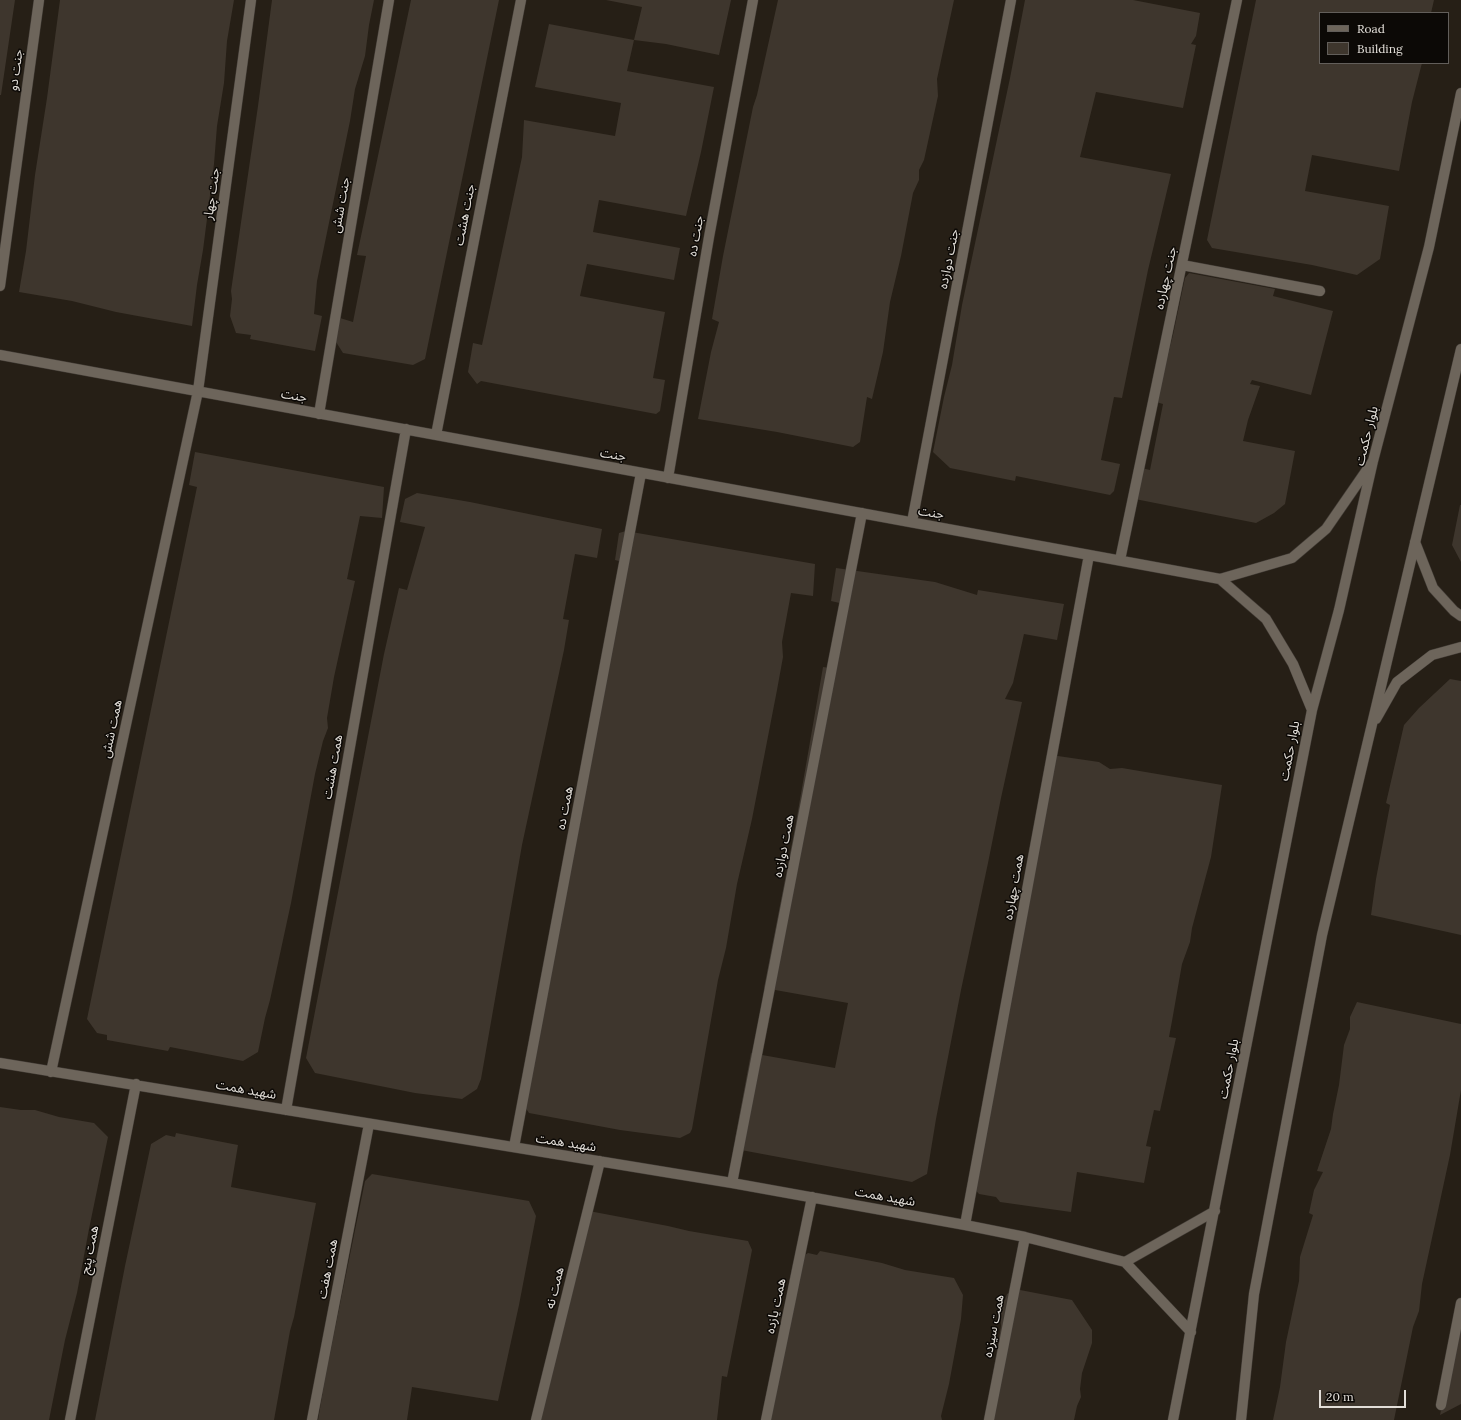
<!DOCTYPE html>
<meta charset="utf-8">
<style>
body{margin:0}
#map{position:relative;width:1461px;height:1420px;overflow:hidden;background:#261f16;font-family:Lora,serif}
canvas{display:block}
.legend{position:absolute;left:1319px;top:12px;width:130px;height:52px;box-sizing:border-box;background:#0c0906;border:1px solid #625e5a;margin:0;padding:5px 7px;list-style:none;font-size:12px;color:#e2ded8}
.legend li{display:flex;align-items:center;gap:8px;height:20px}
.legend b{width:20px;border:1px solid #625e5a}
.scale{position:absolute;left:1319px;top:1390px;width:87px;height:18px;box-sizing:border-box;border:2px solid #e2ded8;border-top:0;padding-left:5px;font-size:12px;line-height:14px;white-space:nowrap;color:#e2ded8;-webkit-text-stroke:3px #0c0906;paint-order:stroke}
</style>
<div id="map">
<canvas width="1461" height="1420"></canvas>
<ul class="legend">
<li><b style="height:5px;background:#6d655b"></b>Road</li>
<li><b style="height:11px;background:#3e362d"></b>Building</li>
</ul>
<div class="scale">20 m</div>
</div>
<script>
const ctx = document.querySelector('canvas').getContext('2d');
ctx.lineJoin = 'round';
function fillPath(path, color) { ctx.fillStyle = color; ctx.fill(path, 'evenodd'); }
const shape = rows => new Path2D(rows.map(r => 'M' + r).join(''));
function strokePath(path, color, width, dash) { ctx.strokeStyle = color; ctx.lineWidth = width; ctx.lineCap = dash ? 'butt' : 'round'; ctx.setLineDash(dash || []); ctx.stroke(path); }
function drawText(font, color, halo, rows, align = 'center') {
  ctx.font = font + ' Lora,"Noto Sans Arabic",serif'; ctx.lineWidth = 3; ctx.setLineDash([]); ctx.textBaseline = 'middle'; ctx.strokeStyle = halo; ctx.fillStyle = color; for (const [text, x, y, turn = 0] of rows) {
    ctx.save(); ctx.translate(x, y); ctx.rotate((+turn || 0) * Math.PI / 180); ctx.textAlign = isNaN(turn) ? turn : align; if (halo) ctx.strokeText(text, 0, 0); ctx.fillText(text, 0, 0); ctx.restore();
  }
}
const building = shape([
 [0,0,15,0,1,95,0,95],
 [60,0,234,0,227,41,224,83,217,126,214,164,203,250,197,285,192,326,116,312,72,301,19,292,26,251,35,175,47,98],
 [272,0,374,0,369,25,365,56,355,89,350,121,317,281,314,314,322,316,315,351,250,339,251,335,236,333,230,316,232,299,231,291,258,106],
 [411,0,499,0,425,359,413,365,343,353,336,342,340,318,353,322,366,256,357,255],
 [606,0,731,0,719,55,666,44,634,40,642,7],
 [778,0,954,0,937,79,938,96,924,160,919,170,919,180,913,193,901,256,890,302,883,352,872,399,867,397,860,442,853,447,777,432,698,419,711,352,719,322,712,319,723,256,753,107,757,95],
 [1025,0,1133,0,1200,13,1196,36,1191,44,1196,45,1183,108,1096,92,1080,157,1171,174,1148,270,1122,398,1114,397,1101,460,1120,464,1114,491,1110,495,1016,476,1015,481,950,468,933,452,944,397,952,365,962,305,1010,78],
 [1256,0,1434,0,1431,13,1320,13,1320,63,1422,63,1412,102,1399,171,1312,155,1305,191,1389,206,1380,259,1357,275,1312,265,1212,248,1207,240],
 [549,24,634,40,627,71,714,87,701,152,686,216,599,200,593,232,680,248,674,280,587,264,580,296,665,312,653,378,665,380,660,411,656,414,481,381,477,384,468,372,473,343,482,345,522,157,524,120,615,136,621,103,535,87],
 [1189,273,1275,289,1273,296,1333,311,1311,395,1252,380,1250,384,1260,386,1248,420,1243,441,1295,451,1285,504,1274,513,1256,523,1135,499,1137,467,1150,470,1163,404,1156,402,1173,335,1185,278],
 [195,452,384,487,382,518,360,516,347,579,355,581,334,677,327,718,328,728,323,741,315,774,291,903,270,1000,265,1018,258,1052,243,1061,170,1047,168,1051,107,1040,107,1035,97,1033,87,1019,197,487,189,485],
 [417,493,470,502,602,529,597,558,575,554,563,619,569,620,564,650,522,845,481,1079,477,1089,462,1099,415,1093,315,1073,306,1058,384,654,399,588,407,590,425,527,400,522,405,499],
 [1460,505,1461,505,1461,562,1452,545],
 [626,531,815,564,813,596,791,593,782,642,783,657,777,690,752,819,737,884,726,948,718,980,692,1129,690,1133,680,1138,620,1130,529,1113,521,1101,626,563,615,560,619,533],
 [836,568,935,582,977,595,978,590,1064,604,1057,640,1024,634,1013,683,1005,699,1022,702,1001,798,988,863,961,990,936,1119,927,1174,912,1182,741,1150,735,1139,751,1053,835,1068,848,1003,764,988,795,828,823,667,831,668,844,604,831,601],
 [1450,679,1461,681,1461,935,1371,915,1376,879,1390,805,1386,803,1404,725,1419,708],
 [1051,755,1099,762,1110,769,1122,768,1222,785,1211,857,1192,928,1190,942,1182,964,1172,1021,1169,1037,1176,1038,1160,1111,1154,1110,1146,1146,1151,1147,1144,1183,1077,1172,1071,1212,1000,1202,996,1197,979,1194,972,1186],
 [1357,1002,1461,1024,1461,1090,1450,1155,1422,1284,1419,1311,1413,1327,1394,1420,1273,1420,1280,1387,1286,1342,1299,1281,1300,1257,1313,1215,1309,1213,1314,1190,1323,1172,1317,1171,1331,1129,1333,1114,1339,1085,1344,1045,1350,1029,1350,1017],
 [0,1107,21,1110,35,1110,59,1117,94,1123,108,1137,89,1229,77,1293,65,1340,49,1420,0,1420],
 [176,1133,238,1145,231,1187,316,1203,294,1317,290,1331,274,1420,95,1420,125,1266,151,1144,166,1135,175,1137],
 [372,1174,529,1201,536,1216,519,1305,498,1401,412,1387,407,1420,318,1420,326,1373,365,1181],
 [589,1211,668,1226,689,1231,748,1241,752,1250,746,1281,727,1377,722,1376,717,1420,540,1420,581,1218],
 [820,1251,882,1263,905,1270,954,1278,963,1295,961,1319,949,1384,941,1416,942,1420,762,1420,793,1263,808,1253,817,1255],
 [1015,1289,1072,1300,1092,1330,1092,1343,1082,1373,1080,1389,1081,1397,1077,1406,1074,1420,985,1420,1001,1326,1000,1312,1007,1294],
 [1461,1319,1461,1404,1440,1415,1451,1363]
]);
const minor = shape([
 [1182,265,1320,291],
 [0,286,39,0],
 [0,355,1220,579,1292,558,1326,529,1373,461],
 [319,414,389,0],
 [436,435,521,0],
 [668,478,709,237,753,0],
 [912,522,1011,0],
 [1415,542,1433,588,1454,611,1461,616],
 [1120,560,1237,0],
 [1220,579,1266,619,1293,664,1312,710],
 [1376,719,1397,682,1432,655,1461,647],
 [0,1063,732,1183,965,1225,1025,1237,1125,1262,1191,1332],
 [51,1072,198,391,251,0],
 [286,1110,406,429],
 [514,1147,641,473],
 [732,1183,862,513],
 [965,1225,1089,555],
 [1125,1262,1215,1211],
 [1441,1405,1461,1303],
 [70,1420,136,1084],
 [312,1420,369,1124],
 [536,1420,600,1161],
 [766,1420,812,1197],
 [989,1420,1025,1237],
 [1173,1420,1312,710,1339,610,1373,461,1429,247,1461,93],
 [1241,1420,1254,1294,1322,935,1461,349]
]);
const streetNames = [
 ["جنت دو",16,70,-82],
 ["جنت چهار",212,194,-82],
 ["جنت شش",341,205,-80],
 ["جنت هشت",465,215,-79],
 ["جنت ده",696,236,-80],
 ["جنت دوازده",949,259,-79],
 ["جنت چهارده",1166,278,-78],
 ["جنت",294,396,10],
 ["بلوار حکمت",1367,436,-76],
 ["جنت",613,455,10],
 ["جنت",931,513,10],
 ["همت شش",112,729,-78],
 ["بلوار حکمت",1290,751,-79],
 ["همت هشت",333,767,-80],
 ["همت ده",565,808,-79],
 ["همت دوازده",784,846,-79],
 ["همت چهارده",1014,887,-80],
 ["بلوار حکمت",1229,1069,-79],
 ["شهید همت",246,1090,10],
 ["شهید همت",566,1143,9],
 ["شهید همت",885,1197,10],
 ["همت پنج",90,1250,-79],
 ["همت هفت",328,1269,-79],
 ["همت نه",555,1288,-76],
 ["همت یازده",776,1306,-78],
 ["همت سیزده",994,1326,-79]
];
fillPath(building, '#3e362d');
strokePath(minor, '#423c36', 11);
strokePath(minor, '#6d655b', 10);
drawText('13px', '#e2ded8', '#0c0906', streetNames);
</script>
